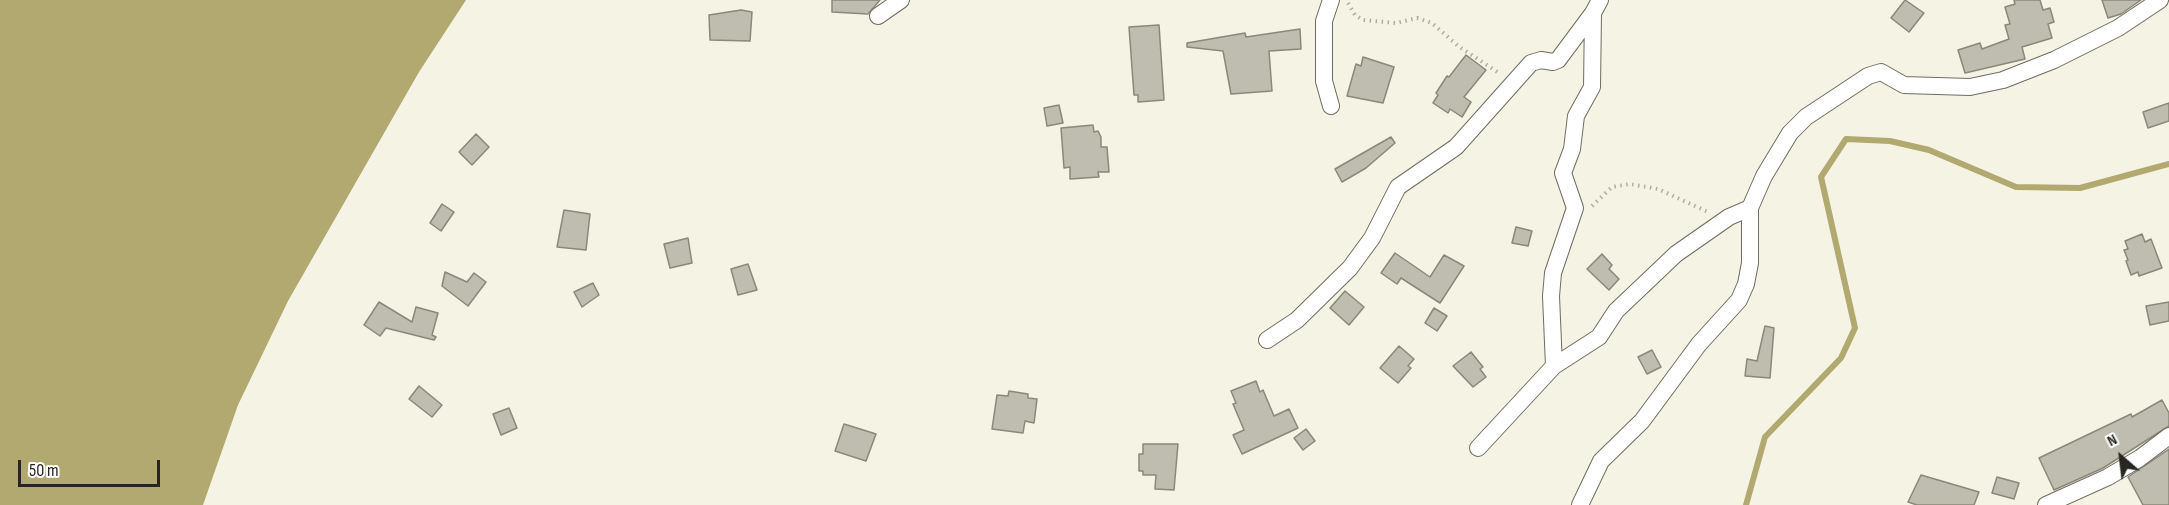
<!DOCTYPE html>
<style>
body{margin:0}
#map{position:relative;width:2169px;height:505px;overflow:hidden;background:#f5f3e4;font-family:"Sofia Sans Condensed",sans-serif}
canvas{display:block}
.north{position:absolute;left:2091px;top:427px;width:60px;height:60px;-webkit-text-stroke:4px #fff;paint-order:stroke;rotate:332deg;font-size:16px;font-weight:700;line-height:24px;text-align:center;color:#272621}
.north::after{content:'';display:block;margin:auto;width:21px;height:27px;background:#272621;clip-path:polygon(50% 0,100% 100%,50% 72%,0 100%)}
.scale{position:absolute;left:18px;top:460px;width:142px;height:27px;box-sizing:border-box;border:3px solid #272621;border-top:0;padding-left:8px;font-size:18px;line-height:21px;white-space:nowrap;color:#272621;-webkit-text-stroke:4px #fff;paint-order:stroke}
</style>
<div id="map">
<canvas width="2169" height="505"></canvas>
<div class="north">N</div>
<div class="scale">50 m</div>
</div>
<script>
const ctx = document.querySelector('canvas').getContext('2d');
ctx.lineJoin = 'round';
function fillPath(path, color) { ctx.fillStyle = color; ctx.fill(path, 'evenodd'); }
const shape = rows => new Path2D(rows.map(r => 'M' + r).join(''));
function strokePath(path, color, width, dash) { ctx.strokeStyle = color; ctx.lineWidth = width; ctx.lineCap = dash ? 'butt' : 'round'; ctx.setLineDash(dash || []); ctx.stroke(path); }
const water = shape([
 [0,0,466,0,419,72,288,301,238,405,203,505,0,505]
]);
const stream = shape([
 [1746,505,1765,437,1841,358,1855,328,1821,177,1846,139,1890,141,1929,150,2016,187,2080,188,2169,164]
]);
const building = shape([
 [832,0,880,0,868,14,832,12,832,0],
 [1905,0,1924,13,1909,32,1891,18,1905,0],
 [2014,0,2040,0,2043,10,2050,8,2054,22,2048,24,2052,38,2022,47,2025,59,1965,73,1958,50,1980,43,1982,49,2009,39,2005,25,2010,24,2005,7,2015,4,2014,0],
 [2102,0,2141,0,2121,14,2108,18,2102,0],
 [741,10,752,12,750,41,710,40,709,15,741,10],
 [1159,25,1164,100,1138,102,1138,95,1134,95,1129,27,1159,25],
 [1300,29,1301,49,1269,51,1272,91,1231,94,1223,51,1187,47,1187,43,1245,33,1246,37,1300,29],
 [1466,55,1486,70,1464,97,1471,102,1462,117,1450,109,1448,113,1433,103,1438,95,1436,93,1447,76,1449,77,1466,55],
 [1363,57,1394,67,1383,103,1347,96,1356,64,1361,66,1363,57],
 [2169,103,2169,121,2148,128,2143,112,2169,103],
 [1059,105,1063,123,1047,126,1044,108,1059,105],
 [1093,125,1094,132,1098,131,1101,137,1101,147,1107,147,1109,172,1098,172,1099,177,1070,179,1070,167,1064,168,1061,128,1093,125],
 [476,134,489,147,472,165,459,152,476,134],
 [1391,137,1395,143,1366,168,1342,182,1335,169,1391,137],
 [442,204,454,212,441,231,430,223,442,204],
 [564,210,590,214,586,250,557,247,564,210],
 [1516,227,1532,231,1528,246,1512,243,1516,227],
 [2142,234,2145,242,2151,239,2162,268,2139,276,2138,272,2131,275,2126,261,2128,260,2124,250,2128,249,2125,241,2142,234],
 [688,238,692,263,670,268,664,244,688,238],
 [1395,253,1430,277,1444,255,1464,266,1440,303,1401,278,1397,284,1381,273,1395,253],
 [1602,254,1612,265,1609,269,1619,279,1609,290,1587,269,1602,254],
 [748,264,757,290,738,295,731,269,748,264],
 [445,272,467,282,474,273,486,282,468,306,442,286,445,272],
 [593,283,599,295,582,307,574,292,593,283],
 [1345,291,1364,307,1349,325,1330,308,1345,291],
 [379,302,412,322,416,307,438,313,432,335,436,337,434,340,386,328,380,336,364,325,379,302],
 [2169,302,2169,321,2150,325,2146,306,2169,302],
 [1434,308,1447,316,1437,331,1425,323,1434,308],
 [1765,326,1774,328,1770,378,1745,376,1747,359,1757,361,1765,326],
 [1399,346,1414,359,1408,366,1411,368,1398,383,1380,368,1399,346],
 [1652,350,1661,367,1647,374,1638,357,1652,350],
 [1471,352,1483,367,1480,369,1486,377,1473,387,1453,366,1471,352],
 [1256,381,1260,392,1263,390,1274,416,1289,409,1298,428,1242,454,1233,435,1244,430,1233,404,1236,403,1231,391,1256,381],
 [419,386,442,405,432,417,409,399,419,386],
 [1009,391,1028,394,1028,398,1037,399,1034,423,1025,421,1023,433,992,429,997,395,1008,396,1009,391],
 [2162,400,2169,413,2169,426,2103,468,2054,490,2039,458,2131,414,2132,417,2162,400],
 [509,408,517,428,501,435,493,414,509,408],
 [844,424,876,434,866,461,835,451,844,424],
 [1306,429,1315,441,1303,450,1294,438,1306,429],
 [1143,444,1178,444,1174,490,1155,489,1156,475,1143,475,1143,471,1139,471,1139,454,1143,454,1143,444],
 [2169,449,2169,505,2143,505,2128,477,2169,449],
 [1921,475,1979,492,1974,505,1917,505,1908,502,1921,475],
 [1997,477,2019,483,2014,499,1992,493,1997,477]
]);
const path = shape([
 [1348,3,1355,15,1363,20,1396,23,1417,18,1432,23,1458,46,1499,73],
 [1592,206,1612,187,1630,184,1658,189,1708,212]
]);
const minor = shape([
 [1331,0,1324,21,1324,81,1331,106],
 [878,16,901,0],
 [1267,340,1297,320,1350,268,1372,238,1398,187,1456,147,1531,63,1541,60,1553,62,1558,60,1593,13],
 [1554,366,1599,337,1616,311,1676,254,1729,217,1750,208],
 [1478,448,1554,366,1551,296,1553,273,1575,208,1563,173,1572,149,1576,116,1592,87,1593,13,1600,0],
 [1580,505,1601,461,1642,421,1699,344,1739,300,1746,284,1750,263,1750,208,1764,176,1790,133,1806,117,1868,76,1881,72,1904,85,1970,87,2003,80,2054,60,2118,28,2160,0],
 [2046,505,2108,477,2140,458,2169,436]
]);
fillPath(water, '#b2a970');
strokePath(stream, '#b2a970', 6);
fillPath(building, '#bfbdaf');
strokePath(building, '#8a887a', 1.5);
strokePath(minor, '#6f6d60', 18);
strokePath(path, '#b0aea2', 4, [1.5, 4.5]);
strokePath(minor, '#fff', 16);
</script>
